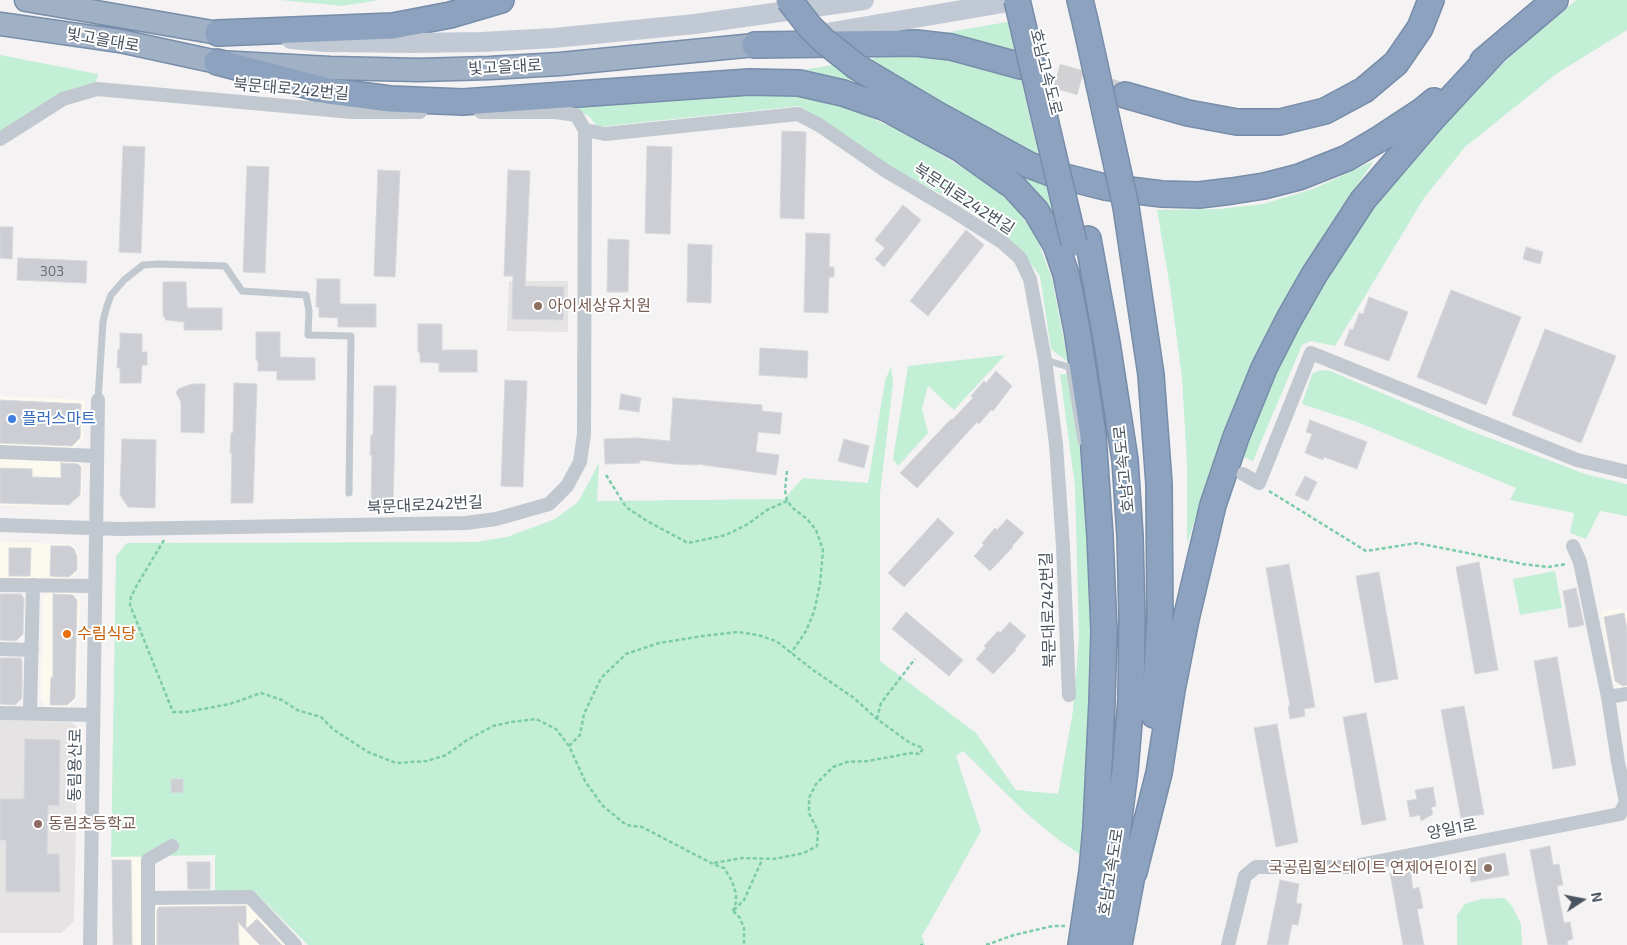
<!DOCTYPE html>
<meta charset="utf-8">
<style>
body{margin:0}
#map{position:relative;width:1627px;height:945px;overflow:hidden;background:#f4f2f2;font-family:"Exo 2",sans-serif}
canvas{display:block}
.north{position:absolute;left:1557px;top:875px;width:50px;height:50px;-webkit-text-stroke:4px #fff;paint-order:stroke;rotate:79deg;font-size:14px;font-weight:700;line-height:20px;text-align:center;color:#4a545f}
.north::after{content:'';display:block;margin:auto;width:18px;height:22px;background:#4a545f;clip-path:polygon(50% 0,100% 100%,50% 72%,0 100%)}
</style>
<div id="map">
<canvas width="1627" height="945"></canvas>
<div class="north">N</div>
</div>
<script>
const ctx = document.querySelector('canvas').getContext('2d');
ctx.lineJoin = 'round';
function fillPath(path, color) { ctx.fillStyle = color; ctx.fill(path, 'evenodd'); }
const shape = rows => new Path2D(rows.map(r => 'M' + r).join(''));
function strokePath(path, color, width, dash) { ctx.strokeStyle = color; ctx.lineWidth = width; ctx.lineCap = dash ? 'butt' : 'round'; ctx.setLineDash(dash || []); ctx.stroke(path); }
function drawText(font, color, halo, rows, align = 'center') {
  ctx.font = font + ' "Exo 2","Noto Sans KR",sans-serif'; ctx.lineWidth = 4; ctx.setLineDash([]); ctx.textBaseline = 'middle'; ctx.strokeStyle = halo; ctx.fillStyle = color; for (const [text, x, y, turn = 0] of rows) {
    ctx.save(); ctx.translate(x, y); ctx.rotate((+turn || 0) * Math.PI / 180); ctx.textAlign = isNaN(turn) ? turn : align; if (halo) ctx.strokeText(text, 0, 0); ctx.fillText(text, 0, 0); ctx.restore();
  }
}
const commercial = shape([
 [0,396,85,400,83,439,74,448,0,446],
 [0,457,76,458,83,466,82,495,68,507,0,505],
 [0,542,72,544,76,548,79,556,79,572,70,579,0,578],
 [51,589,72,590,80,601,77,698,68,708,48,708,41,699,43,598],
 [1621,608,1627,613,1627,688,1619,688,1613,682,1601,612],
 [111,857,142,857,144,945,112,945],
 [247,902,285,945,155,945,154,909,157,905,162,903]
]);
const education = shape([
 [509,281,568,281,568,332,507,331],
 [0,720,71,722,78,728,74,921,61,933,0,933]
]);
const green = shape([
 [281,0,379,0,342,6],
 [1577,0,1627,0,1627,30,1556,74,1465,147,1424,198,1335,346,1311,341,1302,345,1253,461,1242,456,1270,384,1323,282,1396,173,1483,81,1563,10],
 [1018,20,1027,59,944,36,944,33],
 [908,54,941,59,1020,75,1039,156,996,137,869,62,876,57],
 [0,55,98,74,96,83,64,93,0,131],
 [832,65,884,98,797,71],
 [786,91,827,98,907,134,991,185,1019,212,1036,236,1052,279,1068,362,1051,349,1040,276,1020,250,977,213,888,166,799,106,597,127,589,116,576,112,574,103],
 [1374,161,1336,215,1309,259,1273,325,1237,399,1187,543,1187,463,1182,378,1170,287,1157,210,1219,209,1263,204,1313,189],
 [1002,167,1049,183,1062,242],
 [1005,355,954,410,928,386,922,408,928,433,898,466,893,459,908,366],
 [891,366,893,383,880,494,880,661,976,733,1016,790,1058,794,1073,711,1079,637,1075,487,1060,374,1067,374,1079,447,1086,448,1097,633,1087,859,1060,841,1026,813,963,751,956,756,981,831,922,936,925,945,308,945,255,892,215,891,215,855,111,857,116,556,127,543,476,542,507,537,555,519,578,502,599,463,597,501,784,499,803,478,868,483,885,381],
 [1328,370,1466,429,1588,475,1627,484,1627,516,1600,511,1586,539,1570,533,1574,513,1510,500,1516,488,1357,422,1302,404,1312,374,1318,371],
 [1555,571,1562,608,1520,615,1513,579],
 [1504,898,1512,906,1521,924,1522,945,1457,945,1457,915,1465,904,1481,899]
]);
const building = shape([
 [782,131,806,132,804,219,780,218,782,131],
 [123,146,145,147,141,253,119,252,123,146],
 [647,146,672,147,670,234,645,233,647,146],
 [247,166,269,167,265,273,243,272,247,166],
 [378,170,400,171,395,277,374,276,378,170],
 [508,170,530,171,525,286,564,287,563,320,512,319,513,276,504,276,508,170],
 [903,205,921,220,884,267,875,259,885,248,875,240,903,205],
 [0,227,13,227,12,259,0,258,0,227],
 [966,230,984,245,928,316,910,301,966,230],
 [806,233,830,234,829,267,834,267,834,277,829,277,828,313,804,312,806,233],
 [608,239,629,240,628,292,607,292,608,239],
 [688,244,712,245,711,303,687,302,688,244],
 [1526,247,1543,252,1540,264,1523,259,1526,247],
 [18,258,87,261,86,283,17,280,18,258],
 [317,279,340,279,340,304,376,304,376,327,338,327,338,318,319,317,319,307,316,307,317,279],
 [163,282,186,282,187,308,222,308,222,330,184,330,184,322,166,320,163,315,163,282],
 [1451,290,1521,317,1486,405,1417,377,1451,290],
 [1369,297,1408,312,1389,361,1344,345,1350,329,1353,330,1359,313,1363,314,1369,297],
 [418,324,442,324,442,350,477,350,477,372,439,372,439,363,420,362,420,353,418,352,418,324],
 [1545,329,1616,356,1581,443,1512,415,1545,329],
 [256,332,280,332,280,357,315,358,315,380,277,380,277,371,258,371,258,361,256,360,256,332],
 [120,333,142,334,142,352,147,352,147,365,142,365,141,383,120,383,120,368,117,368,118,349,120,349,120,333],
 [760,348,808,351,807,378,759,375,760,348],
 [996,371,1012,386,993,411,991,410,979,424,977,422,917,488,900,473,951,419,952,420,973,398,971,396,984,381,986,383,996,371],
 [505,380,527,381,523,487,501,486,505,380],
 [234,383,257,384,253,503,231,503,232,453,230,453,231,433,233,433,234,383],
 [192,384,205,384,204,433,181,432,181,402,176,393,178,389,192,384],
 [374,386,396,386,393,505,371,505,372,455,370,455,371,435,373,435,374,386],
 [621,394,641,398,639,412,619,409,621,394],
 [673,398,762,405,762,411,782,413,780,434,758,432,756,452,779,455,776,475,697,464,697,465,674,464,640,460,640,463,605,464,604,439,638,438,670,441,673,398],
 [0,400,81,404,80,438,72,446,0,443,0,400],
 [1310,420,1367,442,1357,469,1324,457,1323,460,1305,453,1312,434,1306,432,1310,420],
 [122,439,156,440,155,508,128,507,120,495,122,439],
 [844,439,869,446,864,468,838,461,844,439],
 [61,463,78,464,81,467,80,495,69,505,0,503,0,468,32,469,32,477,61,478,61,463],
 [1305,476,1317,482,1308,501,1295,495,1305,476],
 [938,518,954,533,904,587,888,573,938,518],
 [1007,519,1024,533,1012,546,1013,547,990,571,974,556,984,545,982,543,995,528,997,530,1007,519],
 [51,546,70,546,74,549,77,556,77,570,69,577,50,576,51,546],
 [9,548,31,548,30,576,9,576,9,548],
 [1479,562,1498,670,1475,674,1456,567,1479,562],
 [1289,564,1315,707,1304,709,1305,716,1290,719,1288,706,1290,706,1266,568,1289,564],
 [1379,572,1398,679,1375,683,1356,576,1379,572],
 [1576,588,1584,625,1569,628,1563,591,1576,588],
 [0,594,21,594,24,599,23,634,16,641,0,640,0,594],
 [53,594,73,595,77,600,75,698,67,705,50,705,51,677,53,677,53,594],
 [906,612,963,660,949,676,892,629,906,612],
 [1624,613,1627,629,1627,685,1623,686,1615,681,1604,617,1624,613],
 [1010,622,1026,636,1015,649,1016,650,993,674,976,659,986,648,984,646,998,631,1000,633,1010,622],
 [1557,657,1576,765,1553,769,1534,661,1557,657],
 [0,658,21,658,22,662,22,698,15,705,0,704,0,658],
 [1464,706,1484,814,1461,818,1441,710,1464,706],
 [1366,713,1386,820,1362,825,1343,717,1366,713],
 [1277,724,1298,842,1276,847,1254,728,1277,724],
 [25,739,60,740,59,806,48,805,47,854,59,854,60,892,6,892,6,840,0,840,0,799,24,799,25,739],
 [171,779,183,779,183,792,171,793,171,779],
 [1433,787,1436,806,1431,807,1433,814,1421,821,1420,815,1410,817,1407,801,1417,799,1415,790,1433,787],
 [1550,846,1553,865,1559,864,1563,885,1557,886,1564,923,1570,922,1573,939,1567,941,1568,945,1548,945,1530,850,1550,846],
 [1505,853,1509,875,1471,882,1467,861,1505,853],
 [112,860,131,860,132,945,113,945,112,860],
 [187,862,210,862,210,889,188,889,187,862],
 [1410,869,1413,889,1419,887,1423,908,1417,909,1424,945,1403,945,1390,873,1410,869],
 [1280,880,1299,884,1296,903,1302,904,1298,925,1292,924,1288,945,1267,945,1280,880],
 [246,906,246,929,257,919,282,945,260,945,238,922,239,945,157,945,157,910,159,907,246,906]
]);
const motorwayTunnel = shape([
 [1021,66,1120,94]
]);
const path = shape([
 [787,471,785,490,787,501,794,509,807,519,816,530,823,550,820,584,814,612,806,631,791,653],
 [606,475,626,507,647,521,688,543,726,535,748,524,767,510,787,501],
 [1269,491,1366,551,1417,543,1523,564,1548,567,1567,564],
 [164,540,137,585,131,597,130,605,173,712,186,712,230,704,261,693,282,700,297,710,321,717,334,730,368,752,396,763,427,761,446,755,467,740,493,726,511,722,536,719,556,729,569,746,585,781,602,805,626,825,642,827,713,864,724,868,732,881,736,894,736,902,733,911],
 [877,719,881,703,915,659],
 [569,746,580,735,584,714,601,678,626,654,659,643,703,636,738,632,758,635,776,641,813,670,854,698,877,719,910,743,923,748,920,754,911,753,868,761,847,762,833,767,816,784,809,798,809,813,818,831,817,846,804,853,774,859,742,858,714,863],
 [734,910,744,900,762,860],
 [733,911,740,918,744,928,744,945],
 [920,945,923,945],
 [986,945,1014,935,1053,926,1065,926]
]);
const service = shape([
 [1045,360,1069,367,1081,441],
 [98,400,103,321,107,306,111,295,124,280,143,265,158,264,225,266,242,291,306,295,309,311,308,335,351,336,349,493]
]);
const minor = shape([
 [585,130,605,134,798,114,819,125,886,171,955,212,1002,242,1020,258,1030,279,1045,360,1056,444,1063,546,1069,695],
 [0,139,63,99,97,89,352,112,420,112],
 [0,452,97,456],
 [1243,474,1259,483,1311,353,1577,460,1627,472],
 [0,525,120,529,466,523,496,519,549,504,567,486,580,462,584,434,585,130,576,115,556,112,481,112],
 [0,585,95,586],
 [0,649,32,650],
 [1608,697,1627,694],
 [0,713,93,715],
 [30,713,33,585],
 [148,898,250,897,295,945],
 [90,945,98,400],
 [148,945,148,860,172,846],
 [1228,945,1245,876,1256,867,1349,867,1620,814,1626,802,1618,762,1608,697,1580,562,1573,546]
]);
const secondary = shape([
 [809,36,1009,2],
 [291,39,325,42,413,43,482,42,554,38,695,24,864,0]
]);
const trunk = shape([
 [26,0,218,33],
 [0,24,120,41,217,62,330,68,419,70,490,68,560,64,755,45]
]);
const motorway = shape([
 [1080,0,1086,25],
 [218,33,393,26,450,15,501,0],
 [755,45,916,43,951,47,1021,66],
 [1483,61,1555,0],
 [217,62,328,91,390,99,463,102,749,82,799,83,843,93,886,108,961,149,1013,186,1036,211,1056,245,1066,274,1077,330,1093,435,1100,536,1104,631,1102,701,1096,827,1092,871,1081,945],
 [857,67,936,114,1029,165,1053,174,1105,187,1162,194,1199,195,1232,191,1264,186,1299,177,1347,158,1381,138,1422,111,1434,101],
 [1125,95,1188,113,1237,122,1280,122,1325,111,1364,90,1396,63,1420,28,1431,0],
 [1126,207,1151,375,1159,484,1160,621,1154,715],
 [1088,239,1107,343,1125,460,1130,536,1132,620,1131,699,1125,771,1112,873,1099,945],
 [1134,872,1159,773,1172,690,1186,619,1213,505,1236,437,1264,368,1289,319,1314,275,1363,200,1433,118,1495,51],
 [1119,945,1136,854]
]);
const motorwayBridge = shape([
 [789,0,810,27,823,40,857,67],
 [1017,0,1074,243],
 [1086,25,1126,207]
]);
const markers = [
 [538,306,5,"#8d6e63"],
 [12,419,5,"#3f7fe0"],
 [67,634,5,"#e8710a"],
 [38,824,5,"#8d6e63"],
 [1488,868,5,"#8d6e63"]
];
const numberNames = [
 ["303",52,271]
];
const streetNames = [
 ["빛고을대로",103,40,10],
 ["빛고을대로",505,67,-3],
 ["호남고속도로",1046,72,76],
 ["북문대로242번길",291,89,5],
 ["북문대로242번길",964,199,33],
 ["호남고속도로",1124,469,-96],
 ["북문대로242번길",425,505,-3],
 ["북문대로242번길",1048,610,-92],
 ["동림용산로",75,765,-89],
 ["양일1로",1452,829,-11],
 ["호남고속도로",1111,872,-81]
];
const educationNames = [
 ["아이세상유치원",548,306],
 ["동림초등학교",48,824],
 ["국공립힐스테이트 연제어린이집",1478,868,"right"]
];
const shopNames = [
 ["플러스마트",22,419]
];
const foodNames = [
 ["수림식당",77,634]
];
fillPath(commercial, '#fcf9ee');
fillPath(education, '#e5e3e4');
fillPath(green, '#c4efd7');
fillPath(building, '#ccced4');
strokePath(building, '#d6d8dd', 1);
strokePath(motorwayTunnel, '#d2d2d5', 25, [25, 12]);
strokePath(trunk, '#778daa', 25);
strokePath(motorway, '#778daa', 28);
strokePath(path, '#7dcca9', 2.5, [4, 2.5]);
strokePath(service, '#c1c8d0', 7);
strokePath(minor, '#c1c8d0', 14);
strokePath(secondary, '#c1c9d4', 20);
strokePath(trunk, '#a0b1c6', 22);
strokePath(motorway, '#8ca2be', 25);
strokePath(motorwayBridge, '#778daa', 28, []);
strokePath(motorwayBridge, '#8ca2be', 25);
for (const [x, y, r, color] of markers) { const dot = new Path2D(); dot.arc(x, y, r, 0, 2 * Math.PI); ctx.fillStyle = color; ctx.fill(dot); strokePath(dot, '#fff', 2); }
drawText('14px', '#6a727c', null, numberNames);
drawText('16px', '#4a545f', '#fff', streetNames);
drawText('16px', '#785e54', '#fff', educationNames, 'left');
drawText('16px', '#366cbe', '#fff', shopNames, 'left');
drawText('16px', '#c56008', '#fff', foodNames, 'left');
</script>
